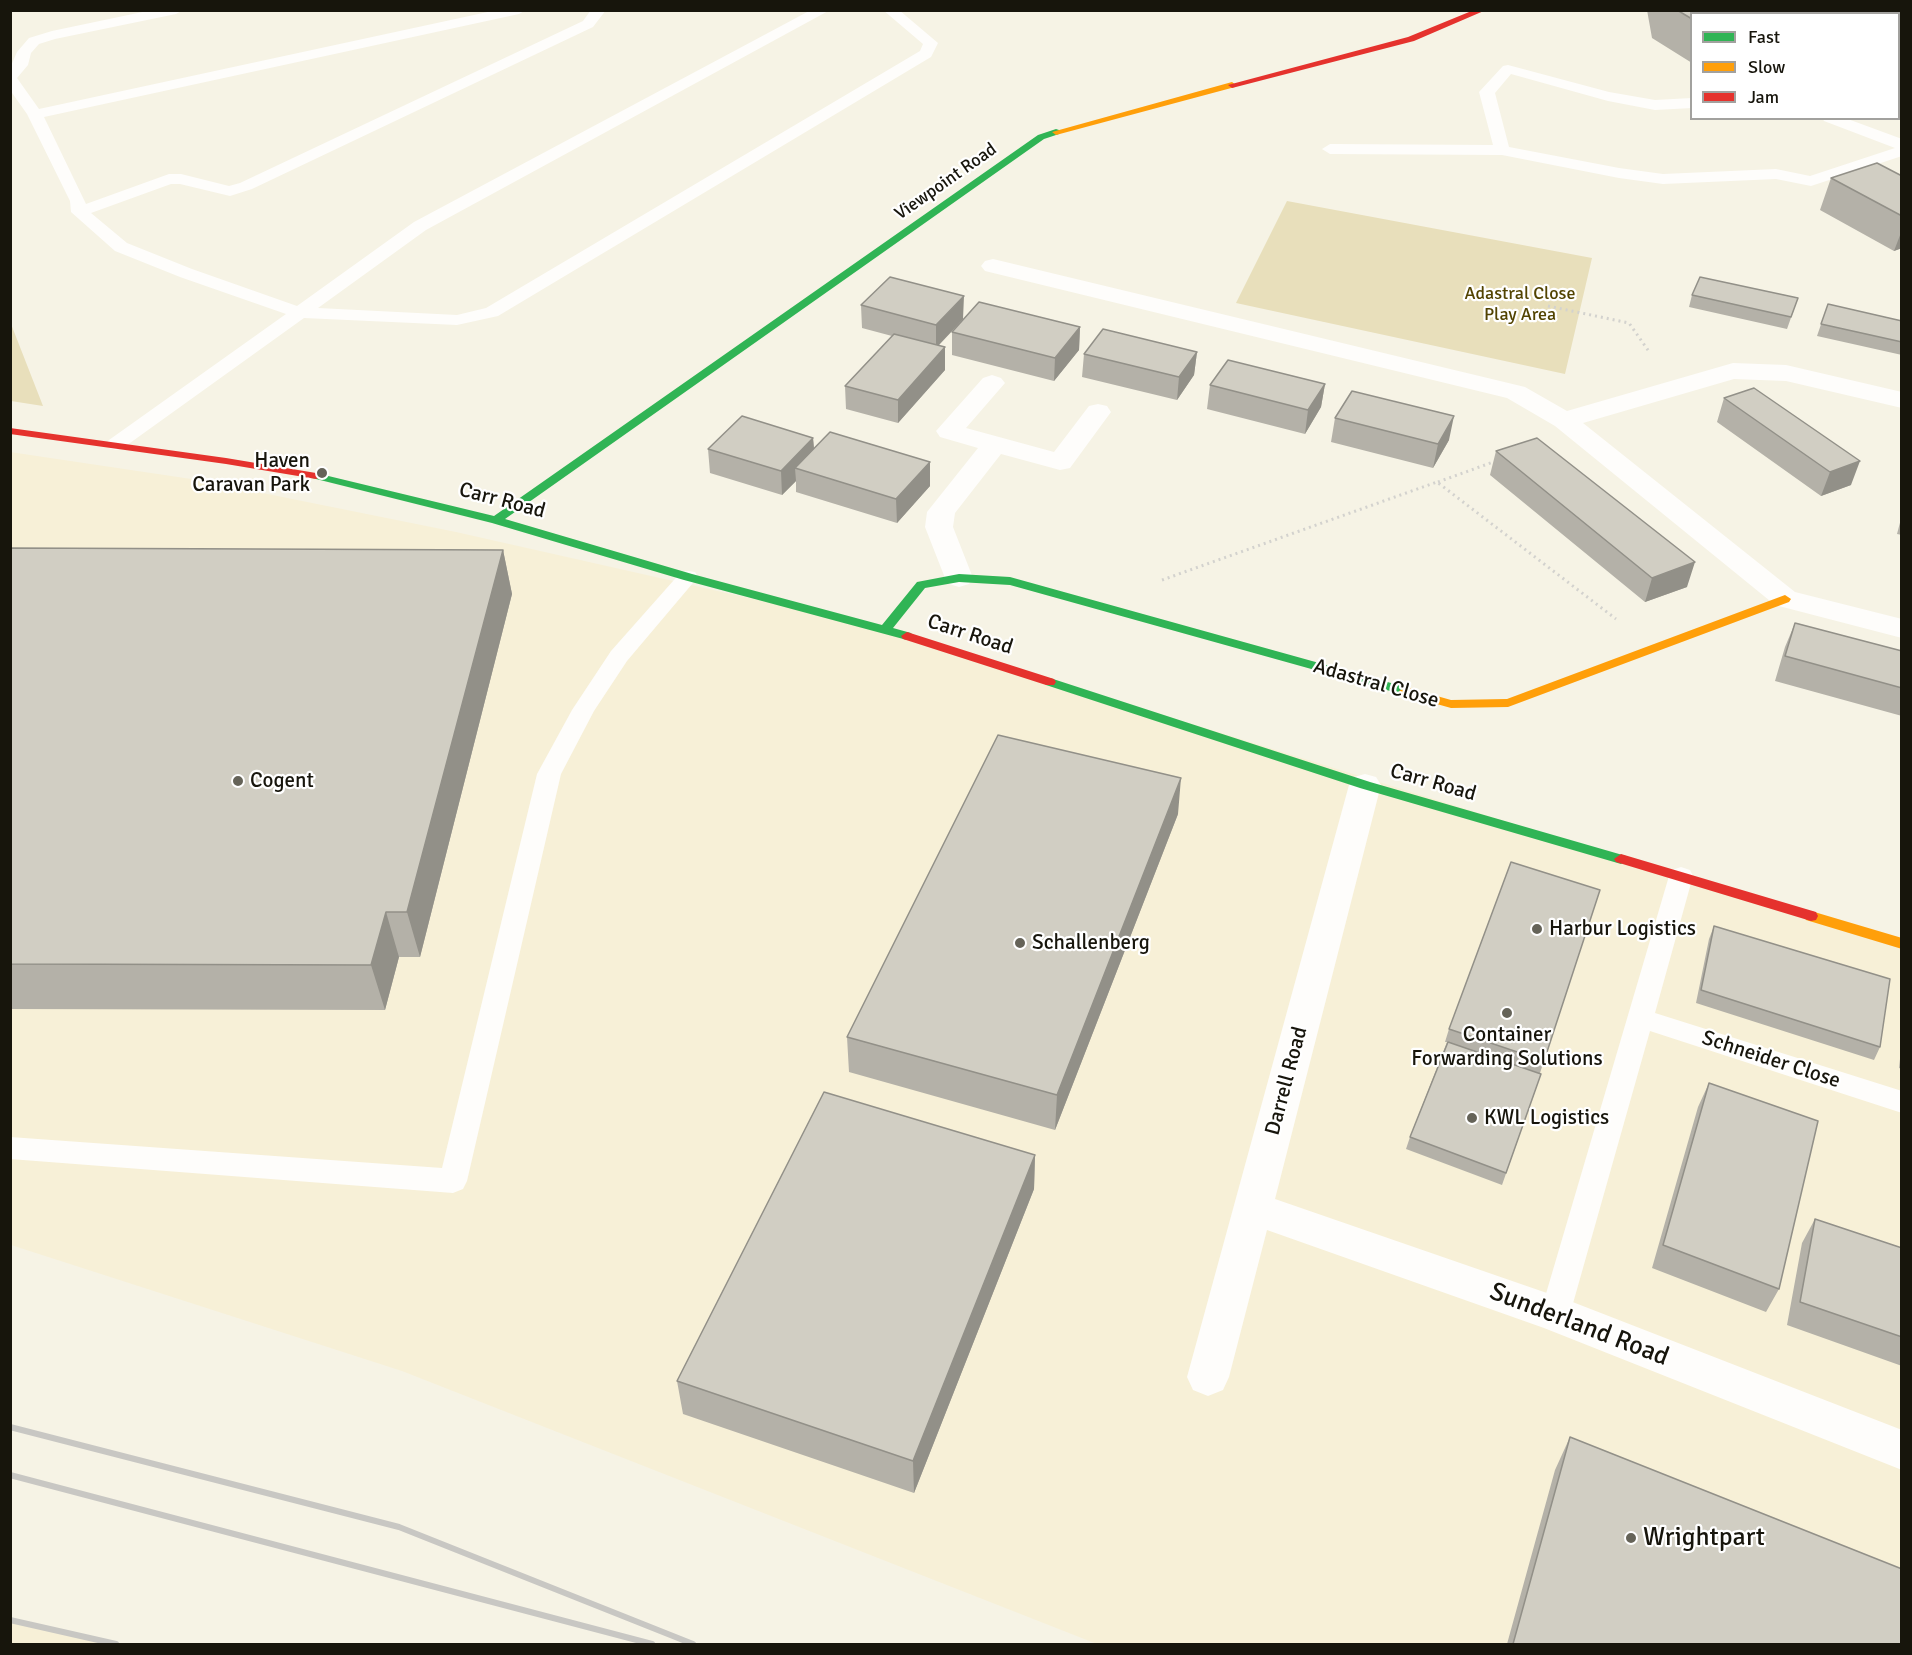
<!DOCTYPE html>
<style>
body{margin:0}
#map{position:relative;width:1912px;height:1655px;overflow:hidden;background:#f6f3e5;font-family:Signika,sans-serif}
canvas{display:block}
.frame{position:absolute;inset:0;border:12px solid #17150c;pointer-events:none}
.legend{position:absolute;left:1690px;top:12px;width:210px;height:108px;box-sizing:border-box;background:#fff;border:2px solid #a2a19e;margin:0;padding:8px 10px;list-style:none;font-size:18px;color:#17150c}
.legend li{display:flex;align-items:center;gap:12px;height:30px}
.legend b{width:30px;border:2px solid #a2a19e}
</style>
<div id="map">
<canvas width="1912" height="1655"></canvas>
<div class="frame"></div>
<ul class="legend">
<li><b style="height:8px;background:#30b455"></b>Fast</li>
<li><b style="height:8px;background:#ff9f0a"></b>Slow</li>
<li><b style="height:8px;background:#e5322d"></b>Jam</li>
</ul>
</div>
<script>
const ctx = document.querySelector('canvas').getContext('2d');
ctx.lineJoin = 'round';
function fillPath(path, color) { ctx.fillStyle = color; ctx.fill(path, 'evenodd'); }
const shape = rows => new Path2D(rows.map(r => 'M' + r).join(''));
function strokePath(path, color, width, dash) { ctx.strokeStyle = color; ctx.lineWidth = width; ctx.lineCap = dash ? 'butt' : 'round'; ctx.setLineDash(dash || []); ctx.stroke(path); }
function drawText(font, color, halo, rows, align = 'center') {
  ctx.font = font + ' Signika,sans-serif'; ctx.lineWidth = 4.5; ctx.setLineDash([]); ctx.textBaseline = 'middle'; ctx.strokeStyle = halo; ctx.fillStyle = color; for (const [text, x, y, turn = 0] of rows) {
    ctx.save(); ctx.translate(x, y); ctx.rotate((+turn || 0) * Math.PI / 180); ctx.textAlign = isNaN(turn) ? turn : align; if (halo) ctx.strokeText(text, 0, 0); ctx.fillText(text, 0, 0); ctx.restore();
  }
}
const built = shape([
 [10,452,198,480,456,532,886,629,1901,944,1901,1644,1097,1644,402,1371,11,1245],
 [10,1620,11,1620,116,1644,11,1644]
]);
const green = shape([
 [1287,201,1592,258,1565,374,1236,303],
 [10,324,11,324,43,406,11,401]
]);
const path = shape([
 [1548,306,1629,323,1650,353],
 [1438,482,1496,461],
 [1162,580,1437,482,1616,619]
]);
const lane = shape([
 [152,10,183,10,176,14,55,39,39,44,31,53,28,65,17,78,39,109,497,10,526,10,519,14,44,117,86,204,169,174,181,174,229,186,240,183,583,21,591,10,606,10,593,27,252,189,230,196,180,184,171,184,91,213,127,243,192,269,297,306,414,222,811,10,830,10,426,230,318,308,457,315,486,308,920,51,923,44,883,10,899,10,938,43,931,57,498,316,457,325,304,318,123,448,116,450,109,448,106,444,109,440,286,314,180,277,115,251,71,212,70,201,27,114,10,90,10,68,17,52,29,38,52,31,152,10],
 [1508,65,1609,92,1655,100,1692,98,1692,108,1655,110,1608,101,1511,74,1495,93,1509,147,1619,168,1663,174,1776,169,1810,176,1895,148,1824,121,1822,118,1845,118,1902,139,1902,156,1811,186,1776,179,1663,184,1619,178,1502,155,1330,154,1322,149,1330,144,1493,145,1479,92,1503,66,1508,65],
 [688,571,695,572,698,577,627,661,594,711,561,774,467,1181,463,1189,453,1193,10,1159,10,1137,442,1168,537,774,572,710,611,651,681,572,688,571],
 [1681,867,1690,870,1693,876,1655,1013,1902,1091,1902,1113,1650,1031,1570,1314,1566,1323,1555,1327,1544,1323,1540,1314,1669,876,1672,870,1681,867]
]);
const street = shape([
 [993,259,1525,387,1567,411,1733,363,1786,365,1902,392,1902,408,1786,381,1734,379,1583,423,1795,592,1902,619,1902,638,1775,605,1555,426,1507,398,985,271,981,266,985,261,993,259],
 [992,375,1001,378,1005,383,966,428,1054,452,1089,406,1098,404,1107,406,1111,412,1070,468,1060,470,1001,454,955,513,953,527,973,578,969,584,959,587,949,584,945,578,925,527,927,512,978,448,940,437,936,431,983,378,992,375],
 [1365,774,1376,777,1381,785,1275,1199,1570,1301,1902,1430,1902,1470,1544,1328,1267,1230,1229,1377,1223,1390,1208,1396,1193,1390,1187,1377,1349,785,1354,777,1365,774]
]);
const fast = shape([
 [1056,129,1059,130,1059,134,1044,139,505,519,692,574,882,625,917,582,959,574,1010,577,1409,688,1411,691,1409,694,1401,694,1010,585,959,582,925,588,893,628,911,633,913,636,907,640,684,580,492,523,312,478,310,476,316,473,494,516,1038,135,1056,129],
 [1050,678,1370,782,1626,856,1628,859,1621,864,1360,788,1046,685,1044,682,1050,678]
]);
const slow = shape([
 [1232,82,1236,85,1235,87,1056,135,1052,132,1232,82],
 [1785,595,1791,599,1789,602,1508,707,1451,708,1401,694,1399,691,1405,687,1451,700,1507,699,1785,595],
 [1811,911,1902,938,1902,949,1806,920,1804,916,1806,912,1811,911]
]);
const jam = shape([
 [1474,10,1486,10,1414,41,1232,88,1228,85,1408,37,1474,10],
 [10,428,226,458,316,473,322,476,316,479,226,464,10,434,10,428],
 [907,632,1054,679,1056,682,1054,685,1046,685,903,639,901,636,907,632],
 [1621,854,1816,912,1818,916,1816,920,1811,921,1616,862,1614,859,1621,854]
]);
const rail = shape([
 [10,1427,399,1527,693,1644],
 [10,1475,652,1644],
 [10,1620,116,1644]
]);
const wall = shape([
 [1647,10,1902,10,1902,89,1899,88,1899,14,1692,14,1692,63,1652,38],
 [1902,176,1902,248,1894,251,1820,210,1831,178],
 [1692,295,1798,298,1787,329,1689,307],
 [1828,304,1902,321,1902,355,1817,336],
 [861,305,963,319,1080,327,1079,350,1054,381,952,355,952,332,958,325,939,345,945,370,898,423,846,409,845,386,892,336,862,328],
 [1197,352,1194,375,1177,400,1082,377,1084,354],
 [1325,384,1321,407,1305,434,1207,409,1210,385],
 [1724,398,1851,485,1821,496,1717,422],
 [1335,418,1449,440,1433,468,1331,442],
 [813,438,814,448,930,462,930,486,897,523,796,492,796,481,782,495,710,473,708,449],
 [1496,451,1687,587,1645,602,1490,475],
 [1902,515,1902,535,1897,534],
 [10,548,503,550,512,594,420,957,399,957,385,1010,10,1009],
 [1795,623,1902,651,1902,716,1775,681,1785,647],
 [1178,814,1055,1130,849,1072,847,1037],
 [1600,890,1540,1073,1541,1074,1502,1185,1406,1149,1410,1137,1447,1042,1445,1042,1449,1029],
 [1714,926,1880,1047,1874,1060,1696,1003,1709,939],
 [1902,1041,1902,1069,1899,1068],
 [1709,1083,1779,1289,1766,1312,1652,1268,1698,1107],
 [1035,1155,1034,1189,914,1493,683,1414,677,1381],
 [1815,1219,1902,1248,1902,1366,1787,1325,1802,1243],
 [1570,1437,1902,1644,1507,1644,1555,1470]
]);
const shadedWall = shape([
 [1902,230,1902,248,1894,251],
 [964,296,963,319,936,348,936,325],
 [1080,327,1079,350,1054,381,1055,358],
 [945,347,945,370,898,423,898,400],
 [1197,352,1194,375,1177,400,1179,377],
 [1325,384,1321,407,1305,434,1308,410],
 [1454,416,1449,440,1433,468,1438,444],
 [813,438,815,461,795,468,796,481,782,495,781,471],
 [1860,461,1851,485,1821,496,1830,472],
 [930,462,930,486,897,523,896,499],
 [503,550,512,594,420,957,407,912],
 [1695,562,1687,587,1645,602,1652,578],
 [1181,778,1178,814,1055,1130,1057,1095],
 [386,912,399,957,385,1010,371,965],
 [1035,1155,1034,1189,914,1493,913,1461]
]);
const building = shape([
 [1677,10,1902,10,1902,48,1899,48,1899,14,1692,14,1692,19,1677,10],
 [1877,163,1902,176,1902,216,1831,178,1877,163],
 [890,277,964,296,936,325,861,305,890,277],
 [1700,277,1798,298,1791,317,1692,295,1700,277],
 [979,302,1080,327,1055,358,952,332,979,302],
 [1828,304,1902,321,1902,342,1821,324,1828,304],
 [1103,329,1197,352,1179,377,1084,354,1103,329],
 [894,334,945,347,898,400,845,386,894,334],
 [1228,360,1325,384,1308,410,1210,385,1228,360],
 [1754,388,1860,461,1830,472,1724,398,1754,388],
 [1352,391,1454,416,1438,444,1335,418,1352,391],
 [742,416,813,438,781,471,708,449,742,416],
 [830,432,930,462,896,499,795,468,830,432],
 [1537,438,1695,562,1652,578,1496,451,1537,438],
 [10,548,503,550,407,912,386,912,371,965,10,964,10,548],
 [1795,623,1902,651,1902,688,1785,656,1795,623],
 [998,735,1181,778,1057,1095,847,1037,998,735],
 [1511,862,1600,890,1544,1061,1449,1029,1511,862],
 [1714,926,1890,979,1880,1047,1701,990,1714,926],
 [1448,1042,1541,1074,1506,1173,1410,1137,1448,1042],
 [1709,1083,1818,1121,1779,1289,1663,1245,1709,1083],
 [824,1092,1035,1155,913,1461,677,1381,824,1092],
 [1815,1219,1902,1248,1902,1337,1800,1302,1815,1219],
 [1570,1437,1902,1569,1902,1644,1513,1644,1570,1437]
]);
const markers = [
 [322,473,6,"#656358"],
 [238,781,6,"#656358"],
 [1537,929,6,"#656358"],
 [1020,943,6,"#656358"],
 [1507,1013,6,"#656358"],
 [1472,1118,6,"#656358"],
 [1631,1538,6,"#656358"]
];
const farStreetnames = [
 ["Viewpoint Road",946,182,-35]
];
const farParknames = [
 ["Adastral Close",1520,294],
 ["Play Area",1520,315]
];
const poiNames = [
 ["Haven",310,461,"right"],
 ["Caravan Park",310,485,"right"],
 ["Cogent",250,781],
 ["Harbur Logistics",1549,929],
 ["Schallenberg",1032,943],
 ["Container",1507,1035,"center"],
 ["Forwarding Solutions",1507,1059,"center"],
 ["KWL Logistics",1484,1118]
];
const streetNames = [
 ["Carr Road",502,501,15],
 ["Carr Road",970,635,18],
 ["Adastral Close",1376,684,16],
 ["Carr Road",1433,783,16],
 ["Schneider Close",1771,1060,18],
 ["Darrell Road",1287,1081,-75]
];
const nearStreetnames = [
 ["Sunderland Road",1579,1325,21]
];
const nearPoinames = [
 ["Wrightpart",1643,1538]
];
fillPath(built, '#f7f0d7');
fillPath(green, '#e8dfbb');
strokePath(path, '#d3d2ce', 3, [2, 4]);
fillPath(lane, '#fefdfb');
fillPath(street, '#fefdfb');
fillPath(fast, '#30b455');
fillPath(slow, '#ff9f0a');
fillPath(jam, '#e5322d');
strokePath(rail, '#c8c7c3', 6);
fillPath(wall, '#b4b1a8');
fillPath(shadedWall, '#929088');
fillPath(building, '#d1cec3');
strokePath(building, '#929088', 1.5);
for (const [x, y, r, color] of markers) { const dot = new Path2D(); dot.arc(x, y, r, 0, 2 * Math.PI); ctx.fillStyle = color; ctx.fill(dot); strokePath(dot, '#fff', 2); }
drawText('18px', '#17150c', '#fff', farStreetnames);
drawText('18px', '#524301', '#fff', farParknames);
drawText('21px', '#17150c', '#fff', poiNames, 'left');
drawText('21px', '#17150c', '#fff', streetNames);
drawText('26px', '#17150c', '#fff', nearStreetnames);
drawText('26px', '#17150c', '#fff', nearPoinames, 'left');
</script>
